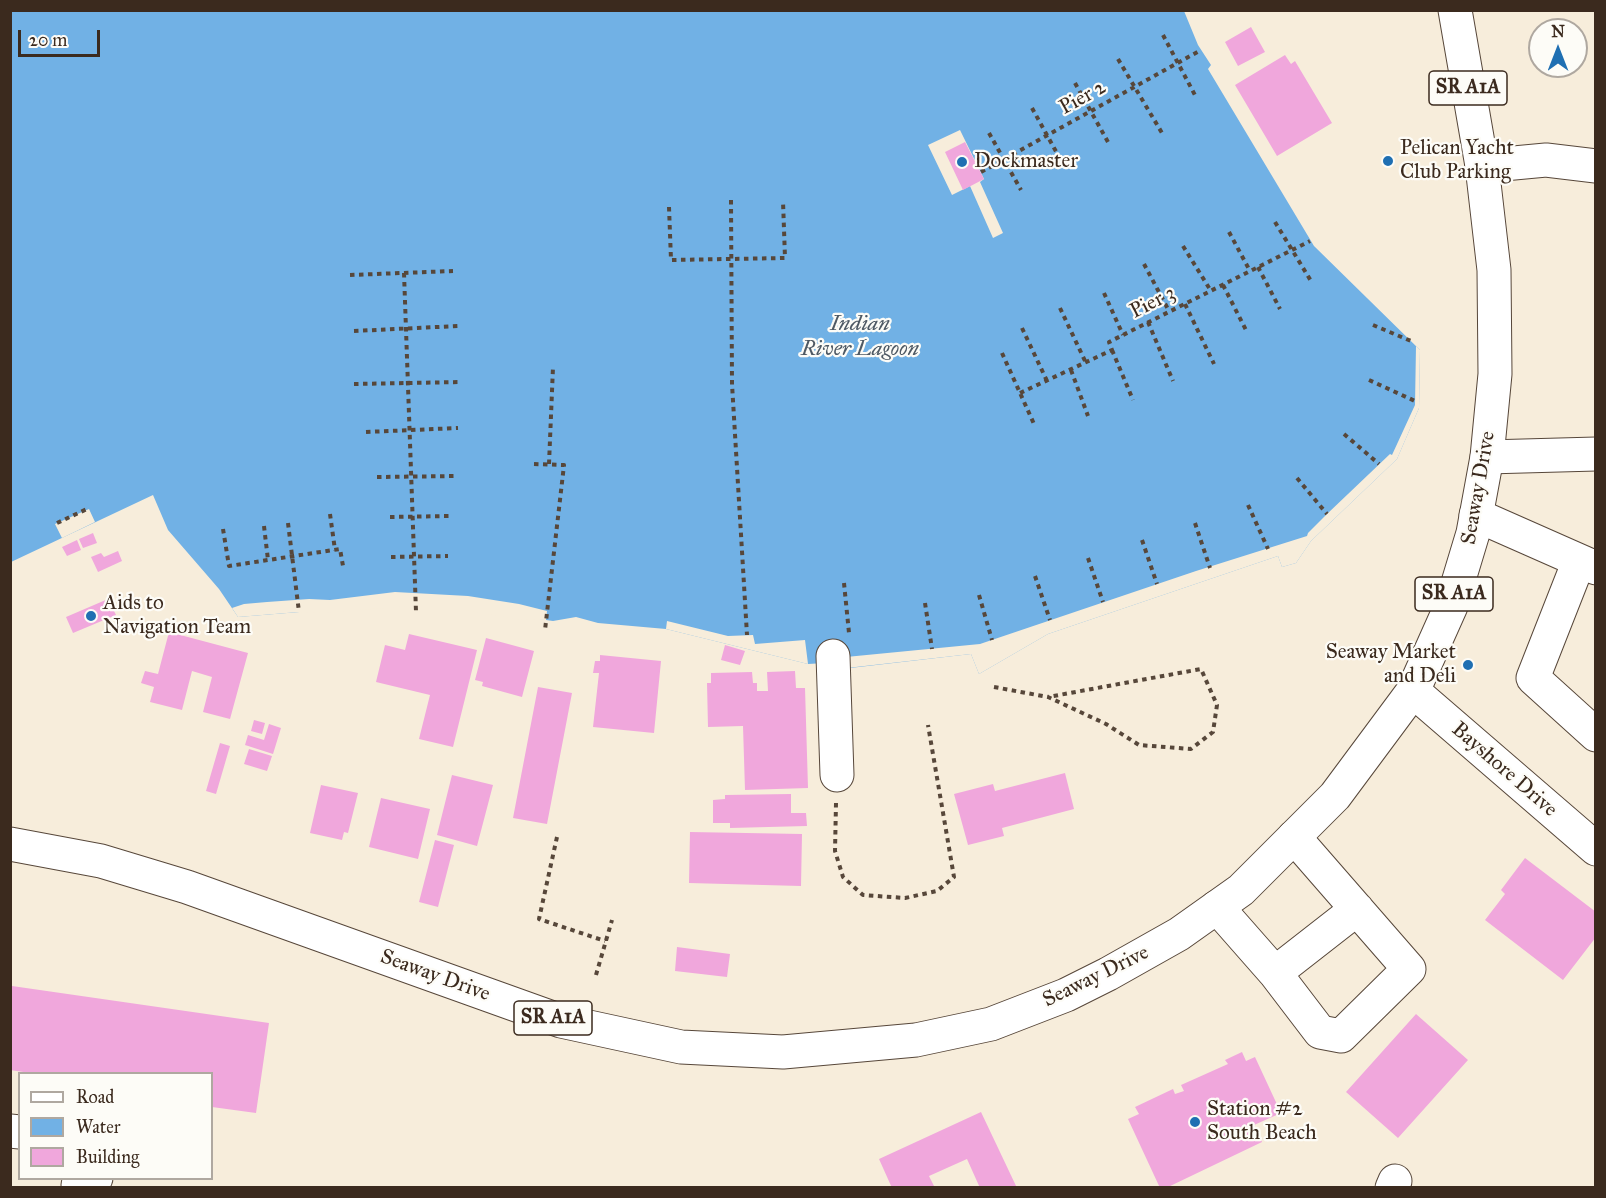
<!DOCTYPE html>
<style>
body{margin:0}
#map{position:relative;width:1606px;height:1198px;overflow:hidden;background:#f7eddb;font-family:"IM FELL Great Primer",serif}
canvas{display:block}
.frame{position:absolute;inset:0;border:12px solid #3b2a1e;pointer-events:none}
.legend{position:absolute;left:18px;top:1072px;width:195px;height:108px;box-sizing:border-box;background:#fdfcf7;border:2px solid #afa8a0;margin:0;padding:8px 10px;list-style:none;font-size:18px;color:#3b2a1e}
.legend li{display:flex;align-items:center;gap:12px;height:30px}
.legend b{width:30px;border:2px solid #afa8a0}
.north{position:absolute;left:1528px;top:18px;width:60px;height:60px;box-sizing:border-box;background:#fdfcf7;border:2px solid #afa8a0;border-radius:50%;rotate:0deg;font-size:16px;font-weight:700;line-height:24px;text-align:center;color:#3b2a1e}
.north::after{content:'';display:block;margin:auto;width:21px;height:27px;background:#1f6fb2;clip-path:polygon(50% 0,100% 100%,50% 72%,0 100%)}
.scale{position:absolute;left:18px;top:30px;width:82px;height:27px;box-sizing:border-box;border:3px solid #3b2a1e;border-top:0;padding-left:8px;font-size:18px;line-height:21px;white-space:nowrap;color:#3b2a1e;-webkit-text-stroke:4px #fdfcf7;paint-order:stroke}
</style>
<div id="map">
<canvas width="1606" height="1198"></canvas>
<div class="frame"></div>
<ul class="legend">
<li><b style="height:8px;background:#fff"></b>Road</li>
<li><b style="height:16px;background:#71b1e5"></b>Water</li>
<li><b style="height:16px;background:#f0a7dc"></b>Building</li>
</ul>
<div class="north">N</div>
<div class="scale">20 m</div>
</div>
<script>
const ctx = document.querySelector('canvas').getContext('2d');
ctx.lineJoin = 'round';
function fillPath(path, color) { ctx.fillStyle = color; ctx.fill(path, 'evenodd'); }
const shape = rows => new Path2D(rows.map(r => 'M' + r).join(''));
function strokePath(path, color, width, dash) { ctx.strokeStyle = color; ctx.lineWidth = width; ctx.lineCap = dash ? 'butt' : 'round'; ctx.setLineDash(dash || []); ctx.stroke(path); }
function drawText(font, color, halo, rows, align = 'center') {
  ctx.font = font + ' "IM FELL Great Primer",serif'; ctx.lineWidth = 4.5; ctx.setLineDash([]); ctx.textBaseline = 'middle'; ctx.strokeStyle = halo; ctx.fillStyle = color; for (const [text, x, y, turn = 0] of rows) {
    ctx.save(); ctx.translate(x, y); ctx.rotate((+turn || 0) * Math.PI / 180); ctx.textAlign = isNaN(turn) ? turn : align; if (halo) ctx.strokeText(text, 0, 0); ctx.fillText(text, 0, 0); ctx.restore();
  }
}
const water = shape([
 [11,11,1184,11,1198,45,1211,65,1208,69,1314,246,1420,350,1419,408,1397,459,1311,541,1296,563,1282,567,1278,556,1048,634,979,674,971,654,850,668,826,663,808,664,666,629,598,623,576,617,553,621,422,602,238,617,219,589,168,530,153,495,11,562]
]);
const pier = shape([
 [960,130,984,179,980,182,1003,233,993,238,970,186,952,195,928,145],
 [1416,346,1420,350,1419,408,1397,459,1311,541,1296,563,1282,567,1278,556,1048,634,979,674,971,654,847,668,846,657,980,644,1196,571,1307,536,1308,533,1327,514,1390,454,1392,455,1415,405],
 [89,509,95,522,62,538,55,524],
 [395,592,468,596,519,604,547,611,546,620,515,619,466,610,421,605,322,613,299,612,238,617,232,608,244,604,267,602,309,599,330,600],
 [667,621,728,636,753,635,755,644,805,640,808,664,666,629]
]);
const building = shape([
 [1251,27,1265,52,1238,66,1225,42],
 [1285,55,1291,64,1295,61,1332,123,1277,156,1235,85],
 [965,142,984,179,963,190,945,152],
 [93,533,97,543,83,548,79,539],
 [77,540,81,550,67,556,62,547],
 [118,551,122,561,98,572,91,557,101,553,104,557],
 [108,599,116,615,73,633,66,617],
 [169,632,248,653,230,719,203,712,212,677,192,671,182,710,150,702,154,687,141,683,145,671,158,674],
 [409,634,477,650,453,747,419,739,430,695,376,682,385,645,405,650],
 [486,638,534,651,522,697,482,686,483,682,475,680],
 [725,645,745,651,740,665,721,660],
 [600,655,661,661,654,733,593,727,599,673,593,673,595,661,600,661],
 [795,671,796,688,805,688,808,788,745,790,743,726,708,727,707,683,711,683,711,673,752,672,753,683,757,683,757,691,768,691,767,672],
 [538,687,572,693,547,824,513,818],
 [254,720,265,723,262,734,251,731],
 [269,724,281,728,273,754,245,745,248,735,264,740],
 [220,743,230,746,216,794,206,791],
 [249,749,272,756,267,771,244,764],
 [1065,773,1074,809,1002,828,1004,836,968,845,954,794,993,784,995,791],
 [452,775,493,785,477,846,437,835],
 [321,785,358,793,348,833,344,832,342,840,310,833],
 [791,794,791,813,806,813,807,826,730,828,730,823,713,823,713,800,725,799,725,795],
 [381,798,430,809,418,859,369,847],
 [690,832,802,834,801,886,689,883],
 [435,840,454,845,438,907,419,902],
 [1525,858,1596,912,1596,937,1563,980,1485,920,1505,894,1501,890],
 [677,947,730,954,727,977,675,971],
 [12,986,269,1023,256,1113,212,1107,212,1074,37,1074,10,1070],
 [1416,1014,1468,1060,1398,1138,1346,1092],
 [1242,1052,1246,1061,1255,1057,1281,1113,1254,1125,1262,1142,1166,1188,1160,1188,1128,1119,1139,1114,1135,1107,1173,1089,1175,1094,1184,1091,1181,1085,1228,1064,1225,1060],
 [981,1112,1017,1188,980,1188,967,1159,929,1176,935,1188,892,1188,879,1159]
]);
const path = shape([
 [1163,35,1196,97],
 [1118,59,1162,133],
 [1075,83,1108,142],
 [1032,108,1064,166],
 [989,133,1021,190],
 [981,172,1201,50],
 [731,200,732,384,747,635],
 [669,207,671,260,785,258,783,201],
 [1275,222,1311,281],
 [1229,232,1250,271],
 [1183,246,1211,291],
 [1144,264,1169,311],
 [1258,267,1280,309],
 [404,273,416,612],
 [350,275,453,271],
 [1223,285,1246,330],
 [1104,293,1123,335],
 [1185,304,1214,364],
 [1060,308,1086,363],
 [1148,322,1173,381],
 [1373,325,1411,341],
 [1022,328,1047,381],
 [354,331,458,326],
 [1112,350,1133,400],
 [1002,353,1034,424],
 [1071,370,1088,416],
 [1369,380,1415,401],
 [354,384,462,382],
 [1020,393,1112,350,1109,342,1310,241],
 [366,432,458,428],
 [1344,434,1379,464],
 [534,464,564,465,545,630],
 [549,464,553,367],
 [377,477,458,476],
 [1297,478,1327,514],
 [1248,505,1268,549],
 [330,514,335,550],
 [390,517,451,516],
 [57,523,87,509],
 [288,523,299,612],
 [1195,523,1210,568],
 [264,526,268,560],
 [223,529,229,566,340,549,343,566],
 [1142,540,1157,584],
 [391,557,448,556],
 [1088,558,1103,602],
 [1035,576,1050,620],
 [844,583,849,633],
 [979,595,992,640],
 [925,603,932,649],
 [994,687,1048,697,1106,724,1139,745,1191,749,1213,732,1217,705,1201,669,1048,697],
 [836,803,835,851,843,877,863,895,905,898,937,891,954,877,928,725],
 [557,837,539,919,605,941],
 [596,975,612,920]
]);
const minor = shape([
 [1482,166,1546,160,1596,166],
 [1487,457,1596,454],
 [1476,515,1596,568],
 [1579,561,1533,678,1596,735],
 [833,656,837,775],
 [1413,691,1596,849],
 [1217,907,1275,973,1320,1032,1341,1036,1409,969,1294,837],
 [1275,973,1357,909],
 [10,1131,20,1132],
 [78,1185,96,1178],
 [1392,1188,1395,1181]
]);
const major = shape([
 [10,844,101,861,187,887,561,1021,681,1047,783,1052,916,1040,991,1024,1066,995,1108,974,1179,934,1241,890,1335,796,1413,691,1451,606,1473,533,1487,457,1495,374,1494,270,1482,166,1455,10]
]);
const markers = [
 [1388,161,6,"#1f6fb2"],
 [962,162,6,"#1f6fb2"],
 [91,616,6,"#1f6fb2"],
 [1468,665,6,"#1f6fb2"],
 [1195,1122,6,"#1f6fb2"]
];
const shields = [
 [1468,88,78],
 [1454,594,78],
 [553,1018,78]
];
const shieldNames = [
 ["SR A1A",1468,88],
 ["SR A1A",1454,594],
 ["SR A1A",553,1018]
];
const streetNames = [
 ["Pier 2",1083,98,-29],
 ["Pier 3",1153,303,-27],
 ["Seaway Drive",1479,488,-80],
 ["Bayshore Drive",1504,770,41],
 ["Seaway Drive",435,976,20],
 ["Seaway Drive",1096,977,-26]
];
const poiNames = [
 ["Pelican Yacht",1400,149],
 ["Club Parking",1400,173],
 ["Dockmaster",974,162],
 ["Aids to",103,604],
 ["Navigation Team",103,628],
 ["Seaway Market",1456,653,"right"],
 ["and Deli",1456,677,"right"],
 ["Station #2",1207,1110],
 ["South Beach",1207,1134]
];
const waterNames = [
 ["Indian",860,325],
 ["River Lagoon",860,350]
];
fillPath(water, '#71b1e5');
fillPath(pier, '#f7eddb');
fillPath(building, '#f0a7dc');
strokePath(minor, '#57473a', 35);
strokePath(major, '#57473a', 35);
strokePath(path, '#57473a', 4, [4.5, 4.5]);
strokePath(minor, '#fff', 33);
strokePath(major, '#fff', 33);
for (const [x, y, r, color] of markers) { const dot = new Path2D(); dot.arc(x, y, r, 0, 2 * Math.PI); ctx.fillStyle = color; ctx.fill(dot); strokePath(dot, '#fdfcf7', 2); }
for (const [x, y, w] of shields) { const box = new Path2D(); box.roundRect(x - w / 2, y - 17, w, 34, 4.5); ctx.fillStyle = '#fdfcf7'; ctx.fill(box); strokePath(box, '#3b2a1e', 1.5); }
drawText('bold 20px', '#3b2a1e', null, shieldNames);
drawText('21px', '#3b2a1e', '#fdfcf7', streetNames);
drawText('21px', '#3b2a1e', '#fdfcf7', poiNames, 'left');
drawText('italic 22px', '#4e5964', '#fdfcf7', waterNames);
</script>
